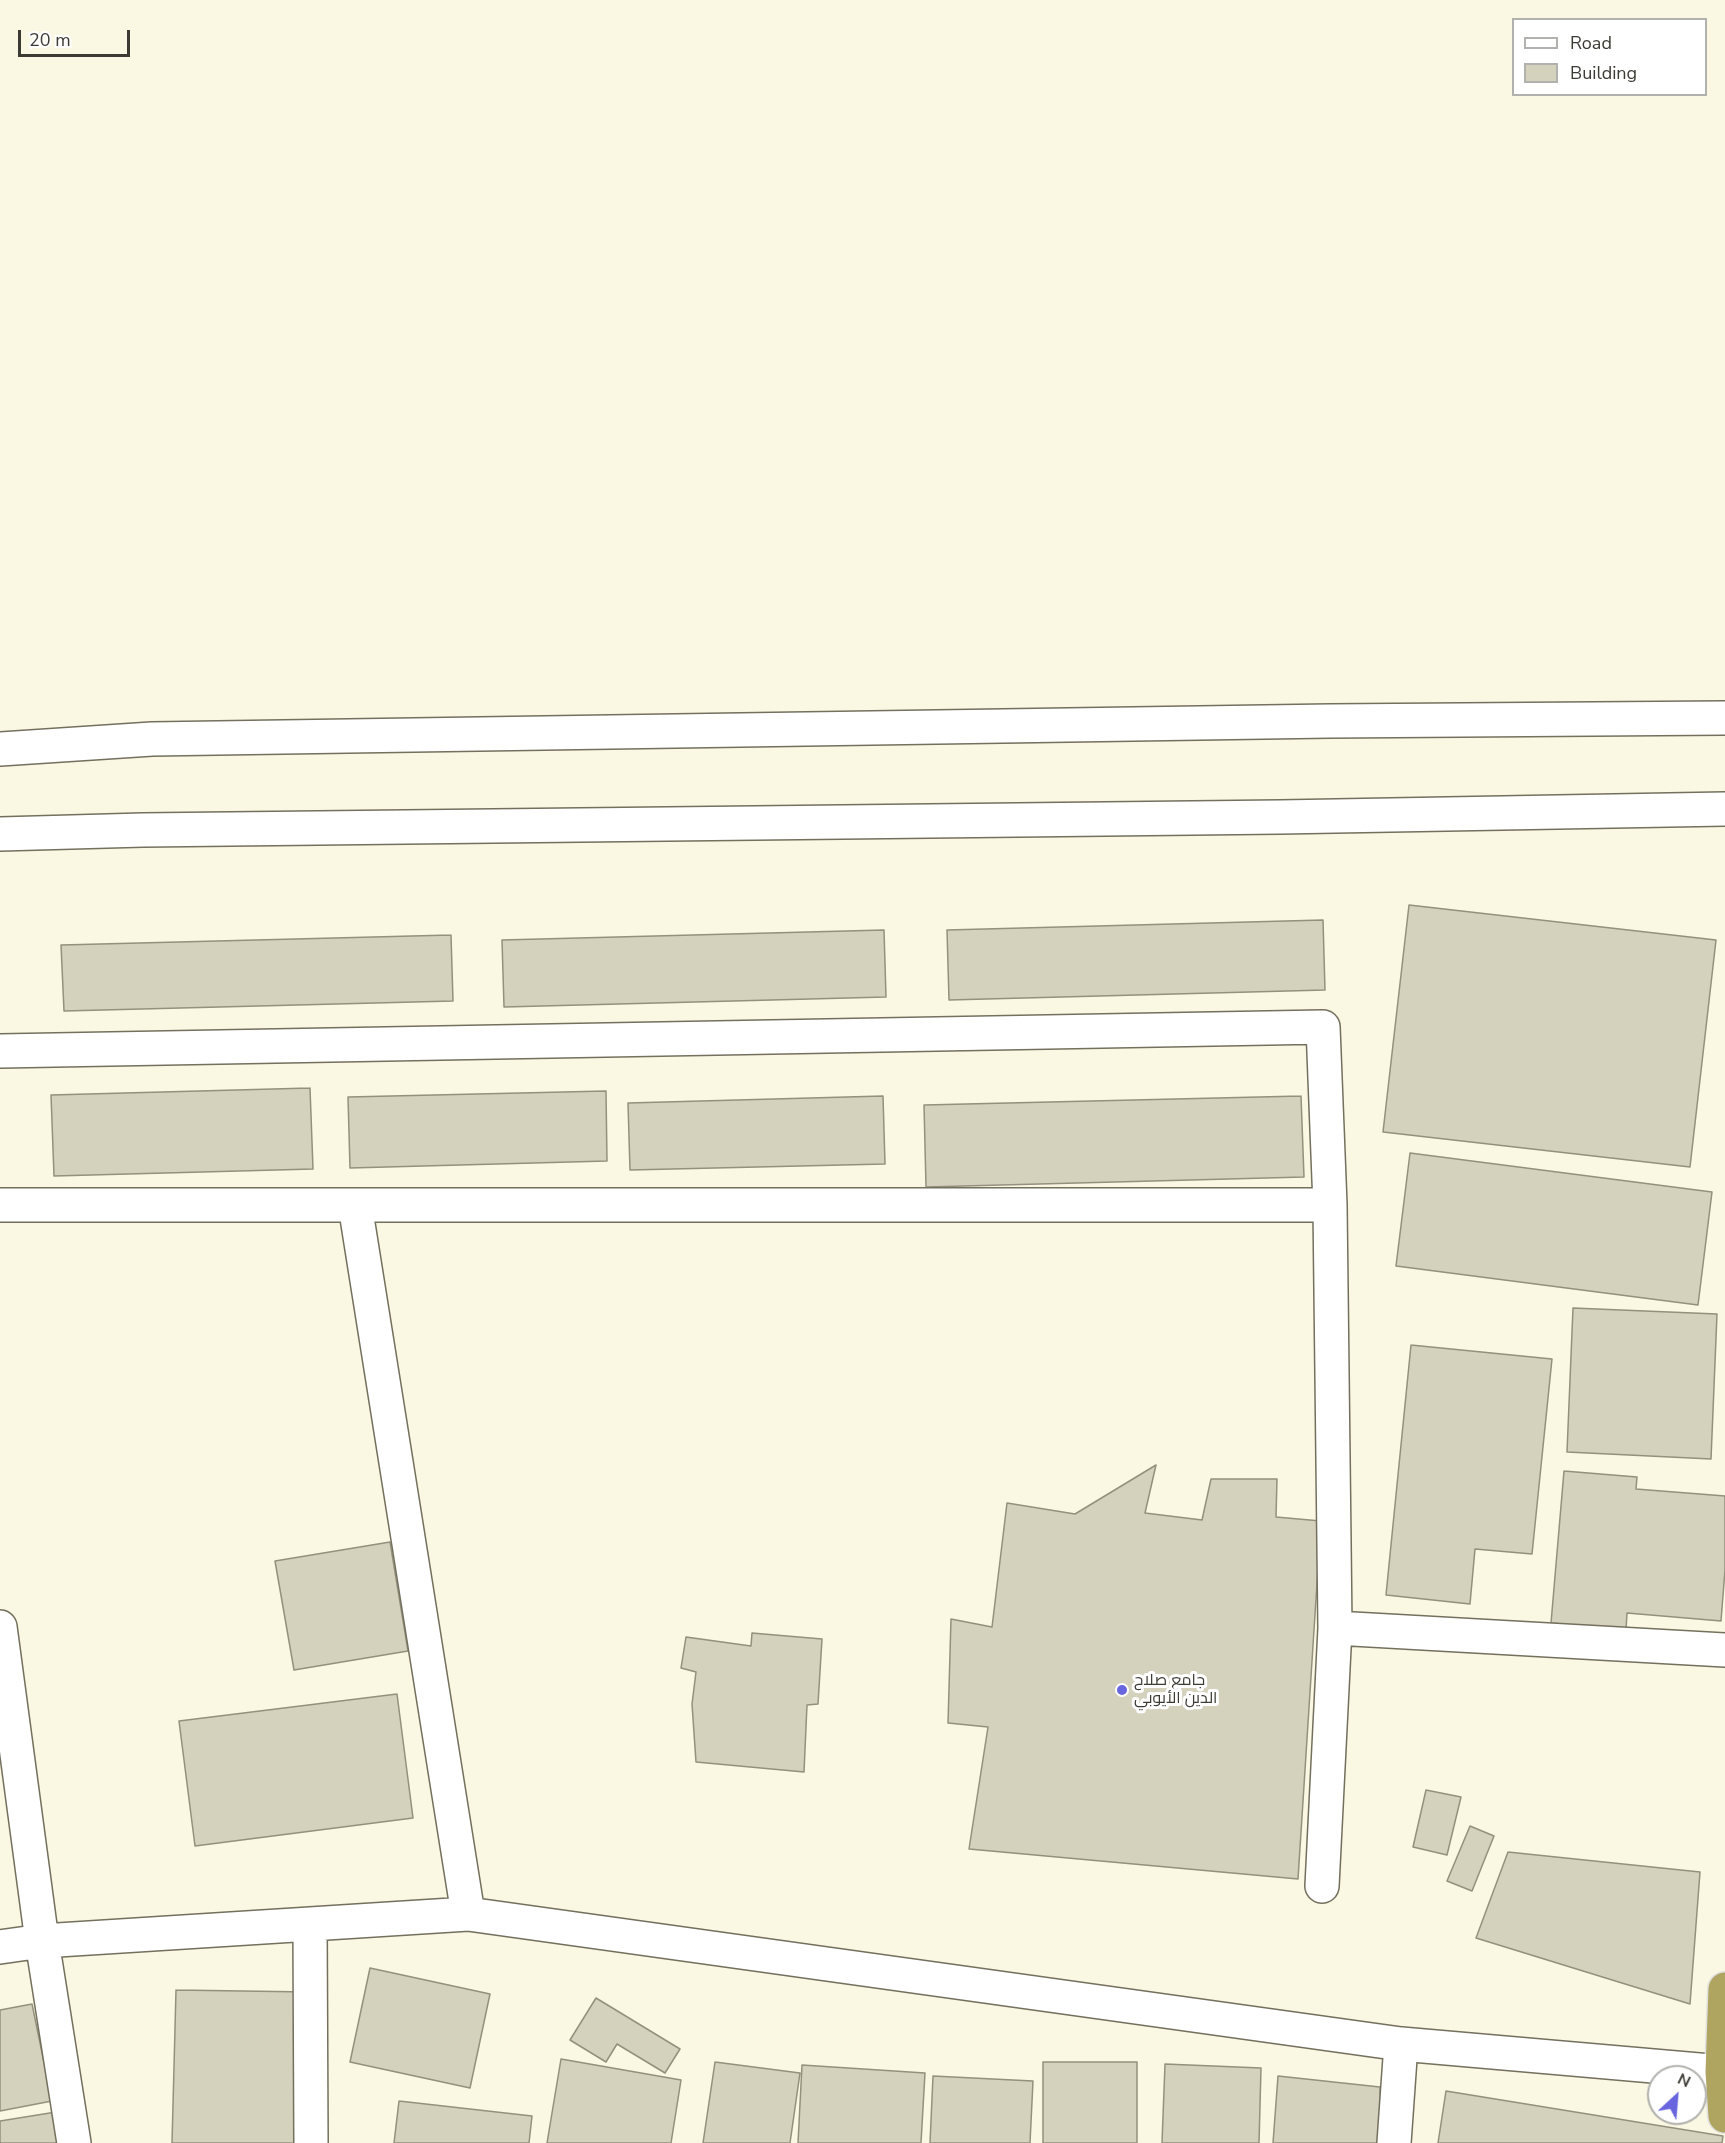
<!DOCTYPE html>
<meta charset="utf-8">
<style>
body{margin:0}
#map{position:relative;width:1725px;height:2143px;overflow:hidden;background:#faf7e2;font-family:"Nunito Sans",sans-serif}
canvas{display:block}
.legend{position:absolute;left:1512px;top:18px;width:195px;height:78px;box-sizing:border-box;background:#fff;border:2px solid #b1b1ad;margin:0;padding:8px 10px;list-style:none;font-size:18px;color:#3c3b33}
.legend li{display:flex;align-items:center;gap:12px;height:30px}
.legend b{width:30px;border:2px solid #b1b1ad}
.north{position:absolute;left:1647px;top:2065px;width:60px;height:60px;box-sizing:border-box;background:#fff;border:2px solid #b1b1ad;border-radius:50%;rotate:26deg;font-size:16px;font-weight:700;line-height:24px;text-align:center;color:#3c3b33}
.north::after{content:'';display:block;margin:auto;width:21px;height:27px;background:#6865df;clip-path:polygon(50% 0,100% 100%,50% 72%,0 100%)}
.scale{position:absolute;left:18px;top:30px;width:112px;height:27px;box-sizing:border-box;border:3px solid #3c3b33;border-top:0;padding-left:8px;font-size:18px;line-height:21px;white-space:nowrap;color:#3c3b33;-webkit-text-stroke:4px #fff;paint-order:stroke}
</style>
<div id="map">
<canvas width="1725" height="2143"></canvas>
<ul class="legend">
<li><b style="height:8px;background:#fff"></b>Road</li>
<li><b style="height:16px;background:#d4d1bd"></b>Building</li>
</ul>
<div class="north">N</div>
<div class="scale">20 m</div>
</div>
<script>
const ctx = document.querySelector('canvas').getContext('2d');
ctx.lineJoin = 'round';
function fillPath(path, color) { ctx.fillStyle = color; ctx.fill(path, 'evenodd'); }
const shape = rows => new Path2D(rows.map(r => 'M' + r).join(''));
function strokePath(path, color, width, dash) { ctx.strokeStyle = color; ctx.lineWidth = width; ctx.lineCap = dash ? 'butt' : 'round'; ctx.setLineDash(dash || []); ctx.stroke(path); }
function drawText(font, color, halo, rows, align = 'center') {
  ctx.font = font + ' "Nunito Sans",Cairo,sans-serif'; ctx.lineWidth = 6; ctx.setLineDash([]); ctx.textBaseline = 'middle'; ctx.strokeStyle = halo; ctx.fillStyle = color; for (const [text, x, y, turn = 0] of rows) {
    ctx.save(); ctx.translate(x, y); ctx.rotate((+turn || 0) * Math.PI / 180); ctx.textAlign = isNaN(turn) ? turn : align; if (halo) ctx.strokeText(text, 0, 0); ctx.fillText(text, 0, 0); ctx.restore();
  }
}
const building = shape([
 [1409,905,1716,940,1690,1167,1383,1132,1409,905],
 [1323,920,1325,990,949,1000,947,930,1323,920],
 [884,930,886,997,504,1007,502,940,884,930],
 [451,935,453,1001,64,1011,61,945,451,935],
 [310,1088,313,1169,54,1176,51,1095,310,1088],
 [606,1091,607,1161,350,1168,348,1097,606,1091],
 [883,1096,885,1164,630,1170,628,1103,883,1096],
 [1301,1096,1304,1177,926,1187,924,1105,1301,1096],
 [1410,1153,1712,1192,1698,1305,1396,1266,1410,1153],
 [1573,1308,1717,1314,1711,1459,1567,1452,1573,1308],
 [1411,1345,1552,1359,1532,1554,1475,1549,1470,1604,1386,1595,1411,1345],
 [1156,1465,1145,1513,1202,1520,1211,1479,1277,1479,1276,1517,1321,1521,1298,1879,969,1849,988,1727,948,1723,951,1619,992,1627,1007,1503,1075,1514,1156,1465],
 [1564,1471,1637,1477,1636,1489,1725,1496,1725,1570,1721,1621,1627,1613,1626,1630,1551,1623,1564,1471],
 [390,1542,408,1651,294,1670,275,1561,390,1542],
 [752,1633,822,1639,818,1704,807,1705,804,1772,696,1762,692,1704,696,1672,681,1668,686,1637,751,1646,752,1633],
 [397,1694,413,1818,195,1846,179,1721,397,1694],
 [1426,1790,1461,1797,1447,1855,1413,1847,1426,1790],
 [1470,1826,1494,1836,1472,1891,1447,1881,1470,1826],
 [1508,1852,1700,1872,1690,2004,1476,1938,1508,1852],
 [370,1968,490,1994,470,2088,350,2062,370,1968],
 [176,1990,309,1992,307,2143,172,2143,176,1990],
 [596,1998,680,2049,665,2073,617,2044,606,2062,570,2040,596,1998],
 [32,2004,52,2101,0,2111,0,2010,32,2004],
 [561,2059,681,2080,671,2143,547,2143,561,2059],
 [715,2062,800,2073,790,2143,703,2143,715,2062],
 [1043,2062,1137,2062,1137,2143,1043,2143,1043,2062],
 [1165,2064,1261,2068,1259,2143,1162,2143,1165,2064],
 [802,2065,925,2073,921,2143,798,2143,802,2065],
 [933,2076,1033,2081,1030,2143,930,2143,933,2076],
 [1278,2076,1380,2087,1382,2143,1273,2143,1278,2076],
 [1446,2091,1723,2136,1722,2143,1438,2143,1446,2091],
 [399,2101,532,2116,529,2143,394,2143,399,2101],
 [56,2112,61,2143,0,2143,0,2121,56,2112]
]);
const minor = shape([
 [0,1051,1323,1027,1330,1205,1335,1628,1322,1886],
 [0,1205,1330,1205],
 [355,1205,468,1914],
 [0,1627,42,1941,74,2143],
 [1335,1628,1725,1650],
 [310,1924,311,2143],
 [0,1947,42,1941,468,1914,1401,2044,1722,2072],
 [1394,2143,1401,2044]
]);
const tertiary = shape([
 [0,749,152,739,1330,721,1725,718],
 [0,834,143,830,1280,817,1725,809]
]);
const trunk = shape([
 [1725,1989,1722,2072,1725,2116]
]);
const markers = [
 [1122,1690,6,"#6865df"]
];
const poiNames = [
 ["جامع صلاح",1134,1681],
 ["الدين الأيوبي",1134,1699]
];
fillPath(building, '#d4d1bd');
strokePath(building, '#93907d', 1.5);
strokePath(minor, '#73705e', 36);
strokePath(tertiary, '#73705e', 36);
strokePath(trunk, '#e0e0de', 36);
strokePath(minor, '#fff', 33);
strokePath(tertiary, '#fff', 33);
strokePath(trunk, '#afa460', 33);
for (const [x, y, r, color] of markers) { const dot = new Path2D(); dot.arc(x, y, r, 0, 2 * Math.PI); ctx.fillStyle = color; ctx.fill(dot); strokePath(dot, '#fff', 2); }
drawText('16px', '#3c3b33', '#fff', poiNames, 'left');
</script>
